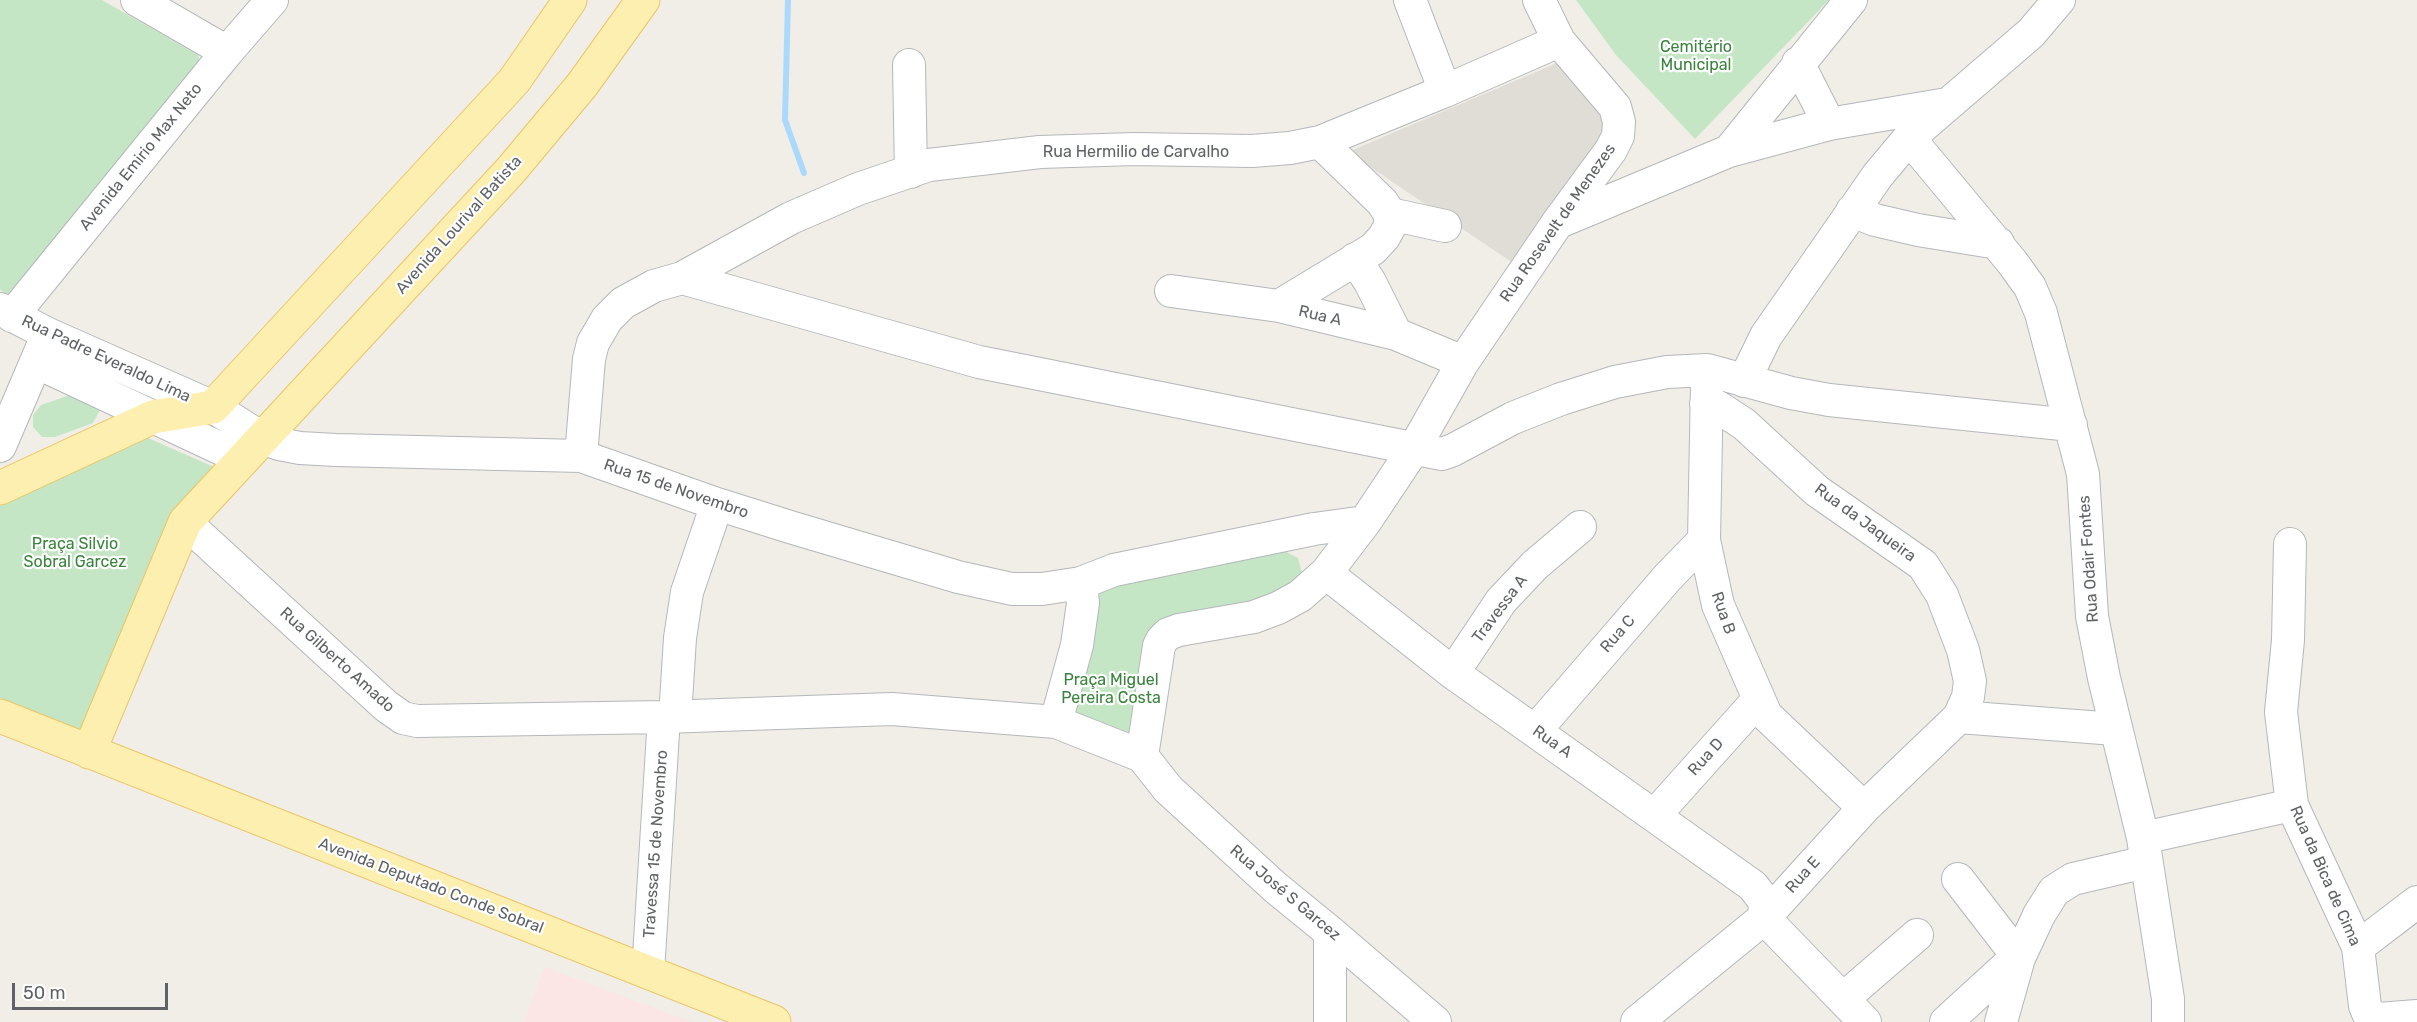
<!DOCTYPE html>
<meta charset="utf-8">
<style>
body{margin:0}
#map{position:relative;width:2417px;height:1022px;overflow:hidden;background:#f0eee7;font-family:Rubik,sans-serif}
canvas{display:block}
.scale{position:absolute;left:12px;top:983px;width:156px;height:27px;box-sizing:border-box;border:3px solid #5e6266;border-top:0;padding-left:8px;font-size:18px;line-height:21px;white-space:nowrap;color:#5e6266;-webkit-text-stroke:4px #fff;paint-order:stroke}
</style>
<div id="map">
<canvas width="2417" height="1022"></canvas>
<div class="scale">50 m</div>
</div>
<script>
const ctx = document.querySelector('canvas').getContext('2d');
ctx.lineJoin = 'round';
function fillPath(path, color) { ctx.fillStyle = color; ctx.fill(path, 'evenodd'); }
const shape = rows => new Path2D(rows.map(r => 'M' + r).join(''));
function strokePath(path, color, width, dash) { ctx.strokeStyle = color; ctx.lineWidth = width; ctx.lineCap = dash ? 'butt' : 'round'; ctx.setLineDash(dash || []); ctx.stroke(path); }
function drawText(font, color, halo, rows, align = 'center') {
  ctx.font = font + ' Rubik,sans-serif'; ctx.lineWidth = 4.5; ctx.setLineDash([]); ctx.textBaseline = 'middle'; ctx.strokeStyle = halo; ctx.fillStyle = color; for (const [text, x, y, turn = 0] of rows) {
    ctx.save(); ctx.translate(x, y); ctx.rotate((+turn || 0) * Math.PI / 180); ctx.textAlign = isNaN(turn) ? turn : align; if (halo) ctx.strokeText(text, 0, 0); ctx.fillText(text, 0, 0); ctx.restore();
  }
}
const education = shape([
 [1557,63,1575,76,1605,124,1603,140,1513,263,1348,152]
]);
const medical = shape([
 [545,967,692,1022,524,1022]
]);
const green = shape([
 [0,0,102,0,198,55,201,65,8,294,0,290],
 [1576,0,1829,0,1695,139,1616,55],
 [79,392,94,395,100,410,93,423,55,437,42,437,33,427,33,415,41,405],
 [148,438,214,467,82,732,0,698,0,506],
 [1277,547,1298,558,1303,576,1259,604,1169,619,1152,626,1139,727,1131,733,1075,714,1099,590]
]);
const stream = shape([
 [788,0,785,120,804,173]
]);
const minor = shape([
 [137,0,227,52],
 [1410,0,1445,91],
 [1798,63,1829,124],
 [909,65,911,172],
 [1909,138,2012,262,2030,287,2041,313,2083,474,2092,616,2104,678,2143,838,2168,999,2168,1022],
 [1729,151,1851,0],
 [1852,211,1875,220,1918,230,1998,243],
 [1390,214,1445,226],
 [1559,222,1729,151,1829,124,1947,104],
 [1355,259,1370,282,1396,334],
 [682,278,979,362,1442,454,1453,450,1513,418,1561,399,1615,382,1667,372,1707,370,1791,393,1829,400,2071,425],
 [1171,291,1279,306,1396,334,1463,362],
 [1279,306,1373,249,1384,237,1390,226,1390,214,1382,202,1320,142],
 [0,309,48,334,213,407,262,438,279,444,300,448,336,450,581,456,717,504,790,527,958,577,1012,589,1042,589,1081,583,1114,570,1314,529,1365,522],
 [12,316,227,52,272,0],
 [36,362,243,459],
 [1744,381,1766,336,1878,175,1909,138,2031,33,2059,0],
 [1707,383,1704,540,1718,605,1766,715,1864,808],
 [0,446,44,343],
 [581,456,589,359,593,343,607,319,623,303,654,286,682,278,791,218,858,189,929,165,1040,152,1134,149,1252,151,1290,148,1320,142,1445,91,1559,41],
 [185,522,386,706,403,718,417,721,664,717,892,709,1056,722,1142,756,1168,789,1276,888,1330,932,1435,1022],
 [2290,544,2288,640,2281,712,2292,805,2358,947,2365,1006,2368,1013,2378,1019,2417,1016],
 [1326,573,1453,673,1753,886,1765,902,1764,918,1865,1022],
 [1453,673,1501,601,1535,565,1580,527],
 [675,717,680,638,687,592,717,504],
 [1959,717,2115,729],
 [1056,722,1077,645,1083,603,1081,583],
 [1535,731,1668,577,1704,540],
 [1142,756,1159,646,1162,640,1168,634,1179,630,1254,617,1278,608,1300,596,1326,573,1365,522,1415,447,1463,362,1558,222,1611,150,1618,136,1619,122,1615,107,1559,41,1539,0],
 [1655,815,1758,700],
 [2143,838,2292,805],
 [1958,879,2019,958],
 [2358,947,2417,902],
 [648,972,664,717],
 [1844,998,1917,935],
 [1330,1022,1330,932],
 [1637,1022,1764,918,1864,808,1959,717,1968,697,1970,681,1963,650,1942,595,1923,565,1817,491,1744,424,1718,407,1706,404],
 [1946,1022,2005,968,2019,958],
 [2001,1022,2019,958,2039,915,2054,891,2073,879,2146,862]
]);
const major = shape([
 [0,488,153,417,213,407,514,81,570,0],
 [0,716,774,1022],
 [89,752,185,522,511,170,582,85,643,0]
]);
const parkNames = [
 ["Cemitério",1696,47],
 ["Municipal",1696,65],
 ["Praça Silvio",75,544],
 ["Sobral Garcez",75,562],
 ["Praça Miguel",1111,680],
 ["Pereira Costa",1111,698]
];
const streetNames = [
 ["Rua Hermilio de Carvalho",1136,152],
 ["Avenida Emirio Max Neto",141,157,-51],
 ["Rua Rosevelt de Menezes",1558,223,-55],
 ["Avenida Lourival Batista",459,225,-48],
 ["Rua A",1320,316,13],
 ["Rua Padre Everaldo Lima",106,359,25],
 ["Rua 15 de Novembro",676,489,19],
 ["Rua da Jaqueira",1865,523,36],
 ["Rua Odair Fontes",2089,559,-94],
 ["Travessa A",1500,609,-53],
 ["Rua B",1723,613,71],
 ["Rua C",1618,634,-49],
 ["Rua Gilberto Amado",337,660,42],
 ["Rua A",1552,742,35],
 ["Rua D",1706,757,-48],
 ["Travessa 15 de Novembro",656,844,-86],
 ["Rua E",1803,875,-48],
 ["Rua da Bica de Cima",2325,876,66],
 ["Avenida Deputado Conde Sobral",431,886,21],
 ["Rua José S Garcez",1285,893,40]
];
fillPath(education, '#dfddd5');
fillPath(medical, '#fbe6e5');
fillPath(green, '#c5e6c4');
strokePath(stream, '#abd9fc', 6);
strokePath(minor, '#b4b7bb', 34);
strokePath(major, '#ecc563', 35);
strokePath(minor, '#fff', 32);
strokePath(major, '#fcefb0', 33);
drawText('16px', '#39833c', '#fff', parkNames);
drawText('16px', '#5e6266', '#fff', streetNames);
</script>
